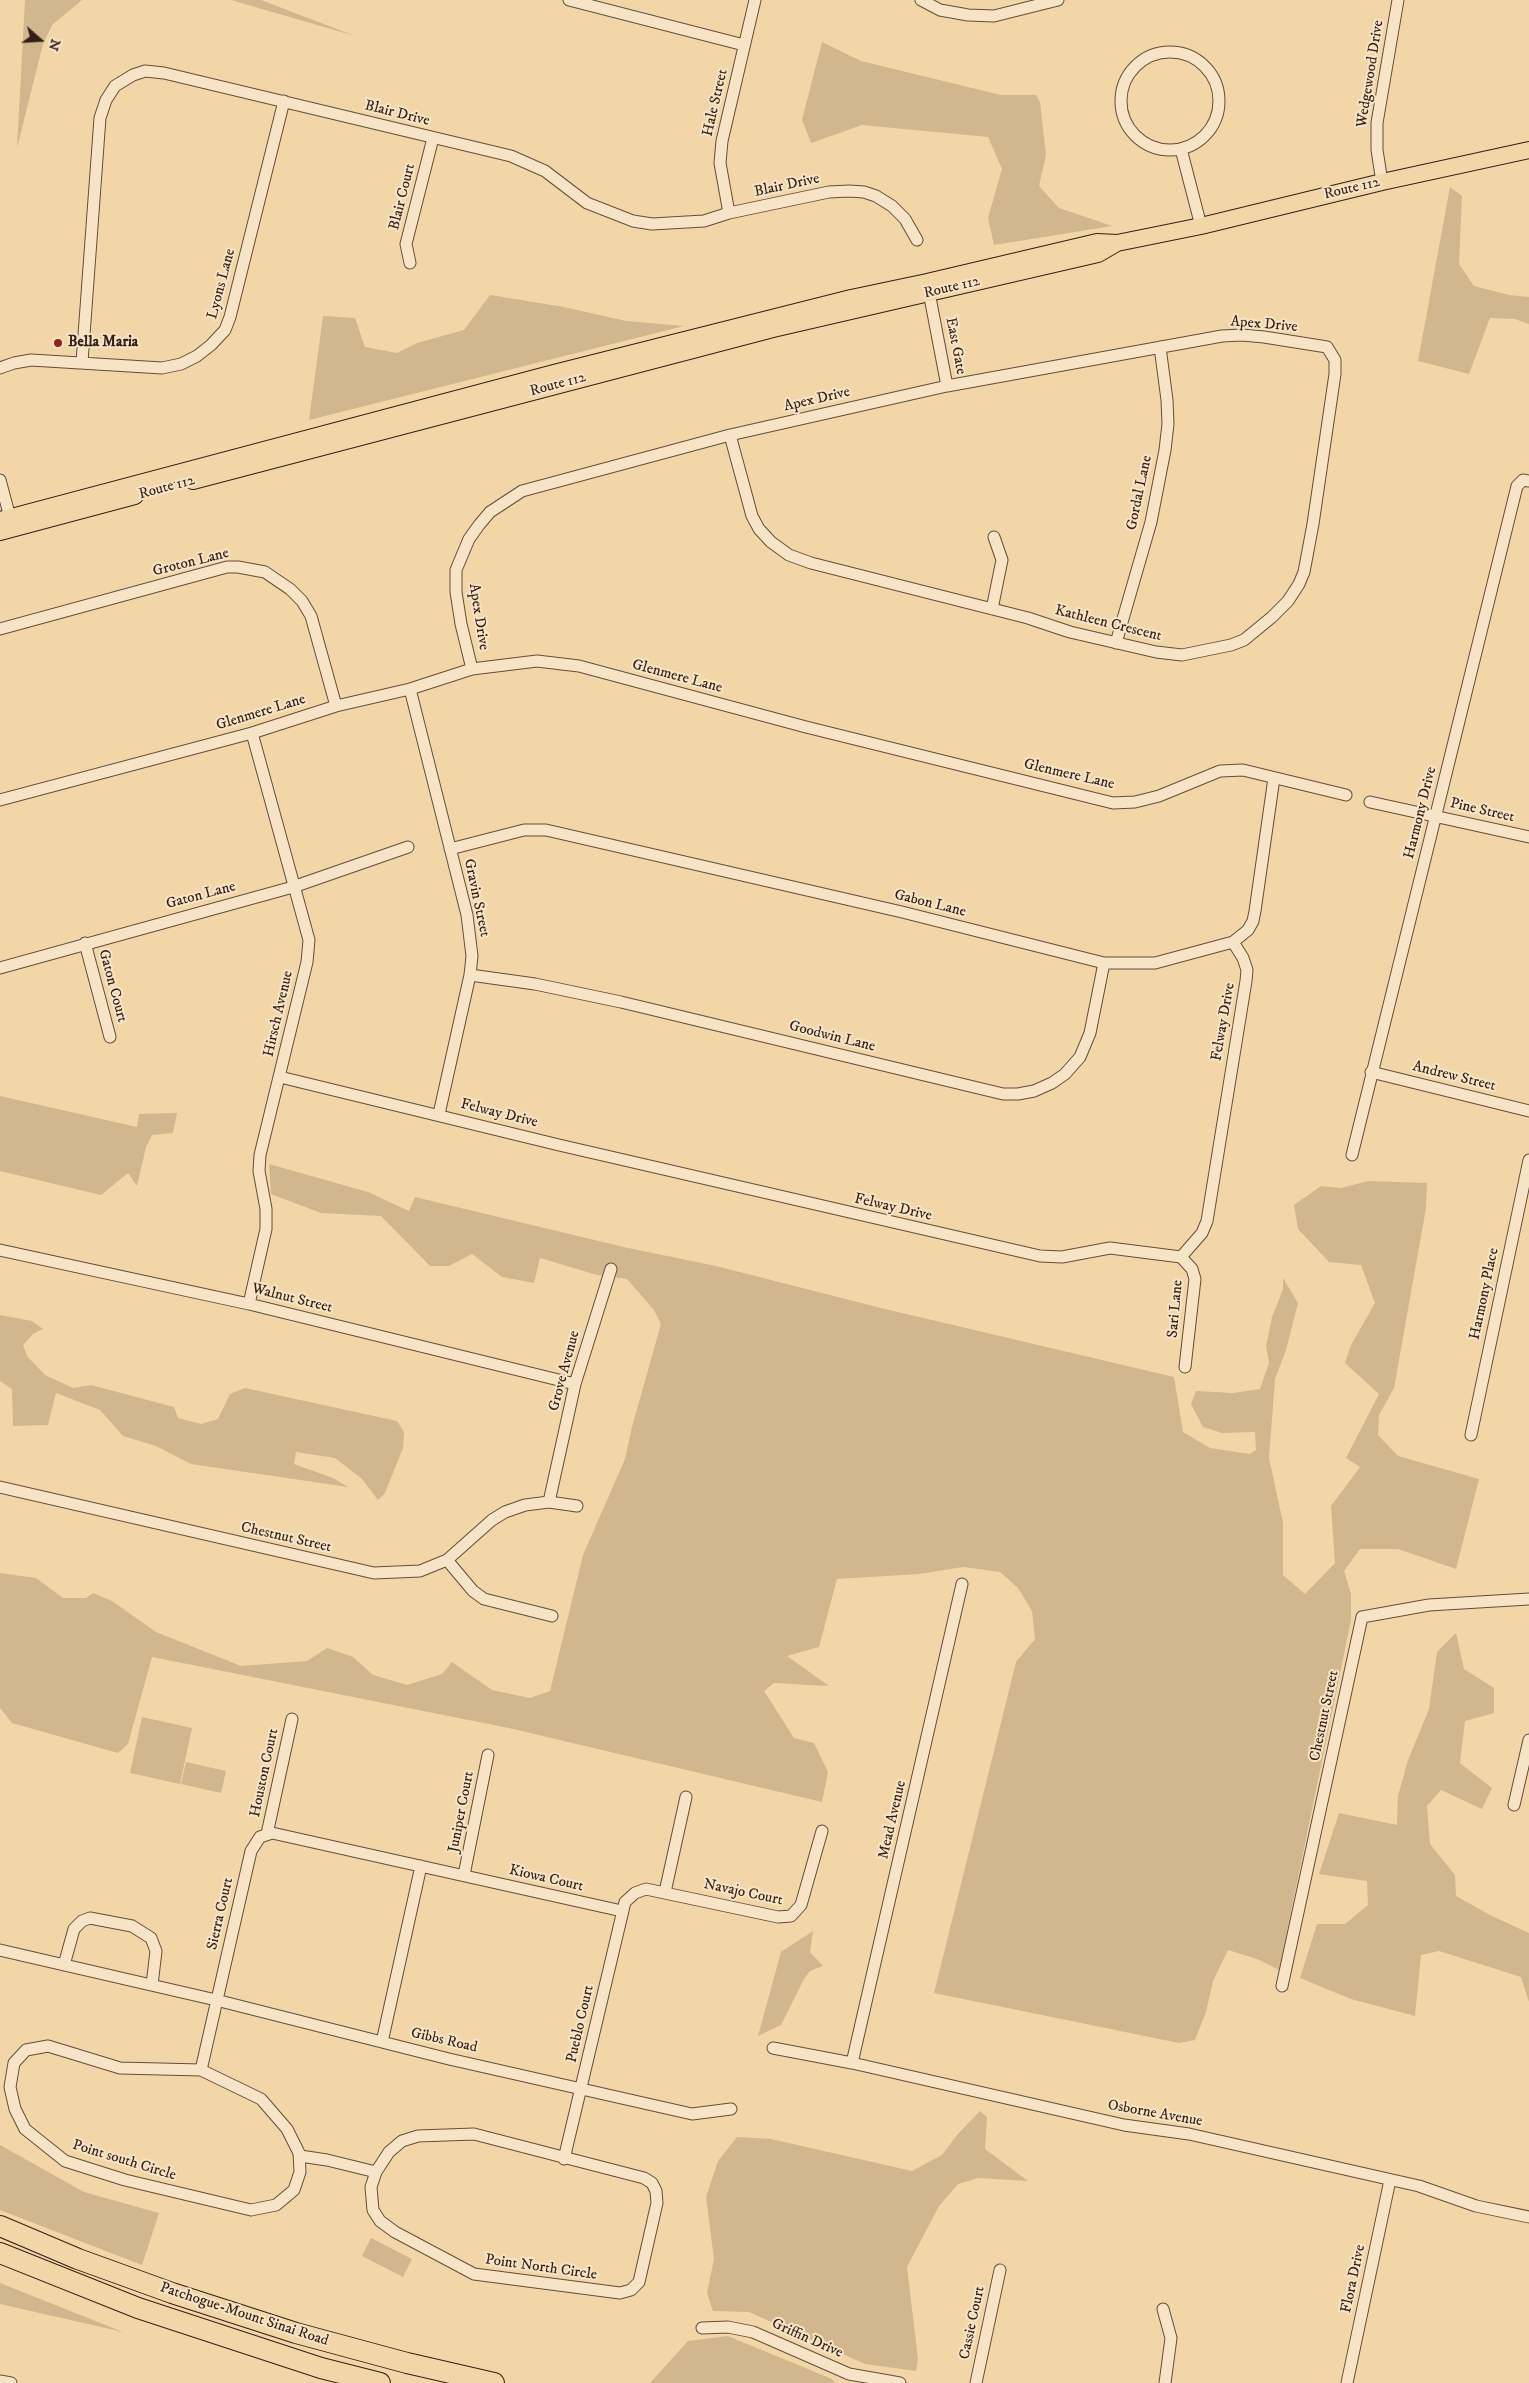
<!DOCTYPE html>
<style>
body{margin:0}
#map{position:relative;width:1529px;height:2383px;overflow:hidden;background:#f2d6a7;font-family:"IM FELL DW Pica",serif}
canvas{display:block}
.north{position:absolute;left:15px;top:15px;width:50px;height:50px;-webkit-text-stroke:4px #f7e4c6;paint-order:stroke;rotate:109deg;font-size:14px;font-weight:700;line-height:20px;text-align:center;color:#341f16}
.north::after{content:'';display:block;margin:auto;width:18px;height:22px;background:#341f16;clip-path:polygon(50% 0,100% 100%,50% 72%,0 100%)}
</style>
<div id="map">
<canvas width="1529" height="2383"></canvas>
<div class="north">N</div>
</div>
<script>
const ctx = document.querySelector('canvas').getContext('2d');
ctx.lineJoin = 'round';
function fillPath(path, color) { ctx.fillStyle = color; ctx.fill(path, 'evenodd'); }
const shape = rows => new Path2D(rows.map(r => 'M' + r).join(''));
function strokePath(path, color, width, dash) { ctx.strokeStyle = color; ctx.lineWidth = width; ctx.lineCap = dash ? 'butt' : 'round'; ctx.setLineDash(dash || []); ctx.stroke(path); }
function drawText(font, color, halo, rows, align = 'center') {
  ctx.font = font + ' "IM FELL DW Pica",serif'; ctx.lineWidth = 4; ctx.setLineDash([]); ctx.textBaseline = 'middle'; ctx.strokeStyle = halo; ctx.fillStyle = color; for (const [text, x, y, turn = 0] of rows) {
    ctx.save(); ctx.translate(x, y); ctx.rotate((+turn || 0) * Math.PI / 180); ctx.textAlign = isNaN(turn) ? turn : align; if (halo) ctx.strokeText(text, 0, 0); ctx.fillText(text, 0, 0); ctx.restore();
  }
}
const green = shape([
 [25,0,82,0,52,25,43,44,17,148],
 [231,0,261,0,355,36],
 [822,42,861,61,1001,95,1036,95,1040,102,1046,155,1039,186,1059,208,1112,226,994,245,988,218,1002,169,988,137,862,125,811,143,802,120],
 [1450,187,1462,196,1459,264,1474,286,1509,295,1529,297,1529,324,1515,319,1490,318,1469,374,1418,361],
 [490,295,564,307,626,321,684,326,309,420,323,316,355,318,365,347,397,353,417,343,464,330],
 [0,1096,137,1127,139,1114,177,1113,173,1133,152,1135,146,1147,137,1186,128,1173,101,1195,0,1171],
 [269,1164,368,1192,409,1211,415,1197,628,1248,716,1266,881,1308,1174,1377,1183,1432,1210,1448,1250,1454,1256,1450,1255,1432,1222,1433,1203,1427,1191,1404,1196,1391,1233,1393,1260,1389,1269,1363,1266,1346,1272,1317,1283,1289,1283,1278,1298,1303,1286,1350,1275,1379,1269,1458,1283,1523,1283,1575,1305,1594,1335,1563,1331,1506,1360,1467,1346,1458,1379,1394,1345,1363,1351,1345,1375,1303,1361,1265,1329,1262,1298,1229,1294,1205,1321,1186,1341,1188,1368,1181,1427,1183,1426,1208,1394,1388,1379,1415,1378,1435,1398,1456,1479,1479,1456,1569,1398,1549,1360,1549,1344,1571,1351,1594,1351,1620,1279,1970,1257,1959,1228,1950,1213,1981,1206,2012,1195,2040,1179,2043,934,1993,1016,1662,1035,1639,1032,1611,1018,1588,1000,1572,963,1567,919,1574,837,1579,819,1647,787,1656,829,1686,774,1683,764,1691,794,1738,814,1743,828,1772,822,1802,509,1728,152,1657,128,1744,118,1753,12,1723,0,1708,0,1573,36,1578,63,1598,86,1598,93,1593,112,1601,156,1632,241,1666,307,1661,327,1648,353,1657,373,1675,407,1685,442,1674,452,1662,492,1690,530,1698,550,1691,583,1555,625,1459,632,1427,661,1324,654,1310,627,1279,597,1275,540,1258,534,1283,502,1277,472,1254,449,1266,430,1266,381,1216,321,1213,271,1194],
 [0,1315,32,1321,43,1329,33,1334,23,1345,27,1356,45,1375,73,1388,91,1385,174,1407,178,1418,201,1424,218,1419,230,1394,245,1388,397,1421,404,1432,403,1448,385,1493,378,1500,362,1479,335,1458,296,1452,294,1464,333,1478,348,1487,191,1464,156,1446,123,1436,100,1410,56,1393,48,1425,13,1426,12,1389,0,1381],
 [1456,1633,1464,1669,1494,1688,1494,1713,1465,1721,1460,1763,1492,1788,1482,1809,1441,1790,1427,1806,1430,1844,1455,1875,1456,1896,1492,1916,1529,1933,1529,2002,1521,1977,1439,1951,1421,1955,1415,2016,1351,1999,1300,1978,1317,1924,1345,1924,1368,1905,1367,1881,1319,1874,1339,1813,1397,1825,1398,1796,1408,1760,1429,1709,1437,1652],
 [142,1717,192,1728,180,1784,130,1773],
 [186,1762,226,1771,221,1793,181,1784],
 [813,1931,810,1952,823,1966,810,1971,804,1979,781,2025,758,2036,781,1952],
 [980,2111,987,2117,985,2149,1028,2181,978,2178,958,2184,939,2206,907,2267,918,2359,916,2371,865,2364,749,2312,713,2311,707,2293,714,2259,706,2197,718,2161,737,2137,771,2139,912,2171,942,2155,957,2135],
 [0,2145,84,2192,159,2213,142,2265,0,2210],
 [371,2238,412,2259,403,2277,362,2256],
 [0,2283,123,2332,0,2304],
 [728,2336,832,2379,835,2383,650,2383,688,2341]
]);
const street = shape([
 [569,0,744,45],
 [921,0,940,10,968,15,994,16,1058,0],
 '1121 101a49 49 0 1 1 98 0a49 49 0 1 1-98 0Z',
 [1181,149,1201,226],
 [1382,182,1377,150,1377,123,1398,0],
 [729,213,720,163,722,141,755,0],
 [410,263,406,244,433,138],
 [928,287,947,386],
 [82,362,100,118,106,100,115,86,133,75,145,71,164,73,511,156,545,171,587,203,633,221,652,224,704,221,729,213,829,192,849,191,864,192,876,196,892,206,905,219,917,240],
 [0,368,14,363,31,360,162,368,181,364,197,356,211,345,225,330,230,317,284,101],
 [0,480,12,525],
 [992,609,1002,560,994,537],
 [0,629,227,567,238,567,265,572,290,589,302,601,311,616,336,706],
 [1116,643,1151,522,1165,450,1168,424,1167,400,1160,347],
 [472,669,461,624,456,592,456,570,469,539,479,525,490,512,522,491,730,435,947,386,1222,336,1242,335,1264,337,1327,347,1335,360,1335,374,1313,524,1304,572,1299,584,1288,601,1272,617,1244,640,1231,645,1182,655,1156,652,1070,632,1028,618,811,563,789,555,771,542,759,529,752,516,730,435],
 [410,689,467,915,472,956,470,975,439,1114],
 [0,800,252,733,336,706,410,689,472,669,537,661,579,666,806,727,1113,803,1135,802,1159,796,1220,771,1243,770,1346,795],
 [1370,802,1529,837],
 [450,849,524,830,546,830,902,912,1104,963,1155,963,1233,942,1248,930,1253,921,1255,911,1274,778],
 [85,943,110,1037],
 [0,968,293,887,408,847],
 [470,975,535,984,621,1002,1003,1094,1018,1094,1034,1091,1052,1083,1065,1074,1080,1057,1090,1033,1104,963],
 [1371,1072,1529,1111],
 [280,1077,559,1145,1040,1256,1062,1257,1110,1248,1181,1257,1202,1233,1207,1221,1246,981,1247,970,1243,958,1233,942],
 [1352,1155,1517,486,1523,480,1529,481],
 [0,1250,249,1304,575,1384],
 [1181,1257,1192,1269,1195,1279,1185,1367],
 [249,1304,266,1229,266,1209,259,1171,260,1155,307,962,309,940,252,733],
 [1471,1435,1529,1160],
 [0,1487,374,1573,420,1571,447,1560,492,1520,505,1512,525,1505,549,1502,577,1506],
 [549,1502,575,1384,611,1269],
 [447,1560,473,1591,484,1599,552,1616],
 [1514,1805,1529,1740],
 [267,1834,292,1719],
 [464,1875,488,1755],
 [665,1892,686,1797],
 [0,1950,216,2000,449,2059,692,2114,731,2109],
 [64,1965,74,1929,82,1921,90,1918,132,1926,151,1938,156,1951,152,1985],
 [1282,1986,1362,1617,1429,1605,1529,1599],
 [382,2042,421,1866],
 [48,2046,120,2068,201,2070,261,2099,287,2129,299,2153,300,2172,294,2190,276,2205,251,2210,125,2180,65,2161,25,2129,15,2109,10,2087,14,2063,26,2050,48,2046],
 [773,2048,852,2063,1124,2125,1189,2134,1419,2186,1476,2206,1529,2217],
 [852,2063,962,1584],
 [201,2070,251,1851,260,1837,272,1833,622,1911],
 [474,2134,644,2178,652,2183,656,2191,657,2203,639,2282,631,2290,620,2293,474,2274,395,2232,380,2221,373,2210,371,2187,376,2172,389,2152,402,2141,418,2136,474,2134],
 [300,2156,327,2160,376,2172],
 [564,2159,625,1902,635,1893,646,1889,778,1917,791,1916,801,1905,822,1831],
 [1163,2309,1171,2338,1165,2383],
 [702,2328,728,2327,753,2332,849,2374,900,2383],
 [0,2381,11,2383],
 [976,2383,1000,2270],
 [1347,2383,1390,2180]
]);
const primary = shape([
 [193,481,773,329,1098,254,1117,243],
 [0,520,554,373,851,298,927,282,1097,242,1117,243,1201,226,1382,182,1529,150],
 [0,532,135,496]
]);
const highway = shape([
 [0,2226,78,2259,172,2293,296,2333,407,2363,494,2383],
 [0,2253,138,2308,321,2368,380,2383]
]);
const markers = [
 [58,343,5,"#8f2418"]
];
const streetNames = [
 ["Wedgewood Drive",1371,74,-81],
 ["Hale Street",716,103,-77],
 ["Blair Drive",397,114,14],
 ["Blair Drive",787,186,-12],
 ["Route 112",1352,189,-13],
 ["Blair Court",403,197,-76],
 ["Lyons Lane",222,284,-75],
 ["Route 112",952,288,-13],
 ["Apex Drive",1264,325,5],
 ["East Gate",955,346,79],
 ["Route 112",558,385,-15],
 ["Apex Drive",817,400,-13],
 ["Route 112",167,488,-15],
 ["Gordal Lane",1140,493,-78],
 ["Groton Lane",191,563,-14],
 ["Apex Drive",478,617,81],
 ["Kathleen Crescent",1108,624,14],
 ["Glenmere Lane",677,677,15],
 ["Glenmere Lane",261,713,-17],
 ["Glenmere Lane",1069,775,13],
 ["Pine Street",1482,811,13],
 ["Harmony Drive",1421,813,-76],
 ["Gaton Lane",201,896,-15],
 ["Gravin Street",476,898,78],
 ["Gabon Lane",930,904,14],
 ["Gaton Court",112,986,75],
 ["Hirsch Avenue",279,1014,-77],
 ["Felway Drive",1224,1022,-80],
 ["Goodwin Lane",832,1037,14],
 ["Andrew Street",1454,1077,14],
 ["Felway Drive",499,1114,14],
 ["Felway Drive",893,1208,13],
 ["Harmony Place",1485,1294,-78],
 ["Walnut Street",292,1299,14],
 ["Sari Lane",1176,1309,-85],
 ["Grove Avenue",565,1371,-75],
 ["Chestnut Street",286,1538,13],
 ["Chestnut Street",1325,1716,-78],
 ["Houston Court",265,1773,-78],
 ["Juniper Court",462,1812,-79],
 ["Mead Avenue",893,1820,-77],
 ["Kiowa Court",546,1879,13],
 ["Navajo Court",743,1893,12],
 ["Sierra Court",221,1914,-77],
 ["Pueblo Court",581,2024,-77],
 ["Gibbs Road",444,2041,13],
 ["Osborne Avenue",1155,2114,10],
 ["Point south Circle",124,2161,17],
 ["Point North Circle",541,2268,8],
 ["Flora Drive",1354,2279,-78],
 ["Patchogue-Mount Sinai Road",244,2315,18],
 ["Cassie Court",973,2323,-78],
 ["Griffin Drive",807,2339,24]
];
const poiNames = [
 ["Bella Maria",68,343]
];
fillPath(green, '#d2b78e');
strokePath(street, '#644d3a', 13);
strokePath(primary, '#341f16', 18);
strokePath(highway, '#341f16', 22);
strokePath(street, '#f7e4c6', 11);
strokePath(primary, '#f2d6a7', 16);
strokePath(highway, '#f2d6a7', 20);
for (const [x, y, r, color] of markers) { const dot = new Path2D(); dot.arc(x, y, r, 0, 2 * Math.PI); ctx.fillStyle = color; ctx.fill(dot); strokePath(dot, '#f7e4c6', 2); }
drawText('15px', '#341f16', '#f7e4c6', streetNames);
drawText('bold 15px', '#341f16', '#f7e4c6', poiNames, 'left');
</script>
